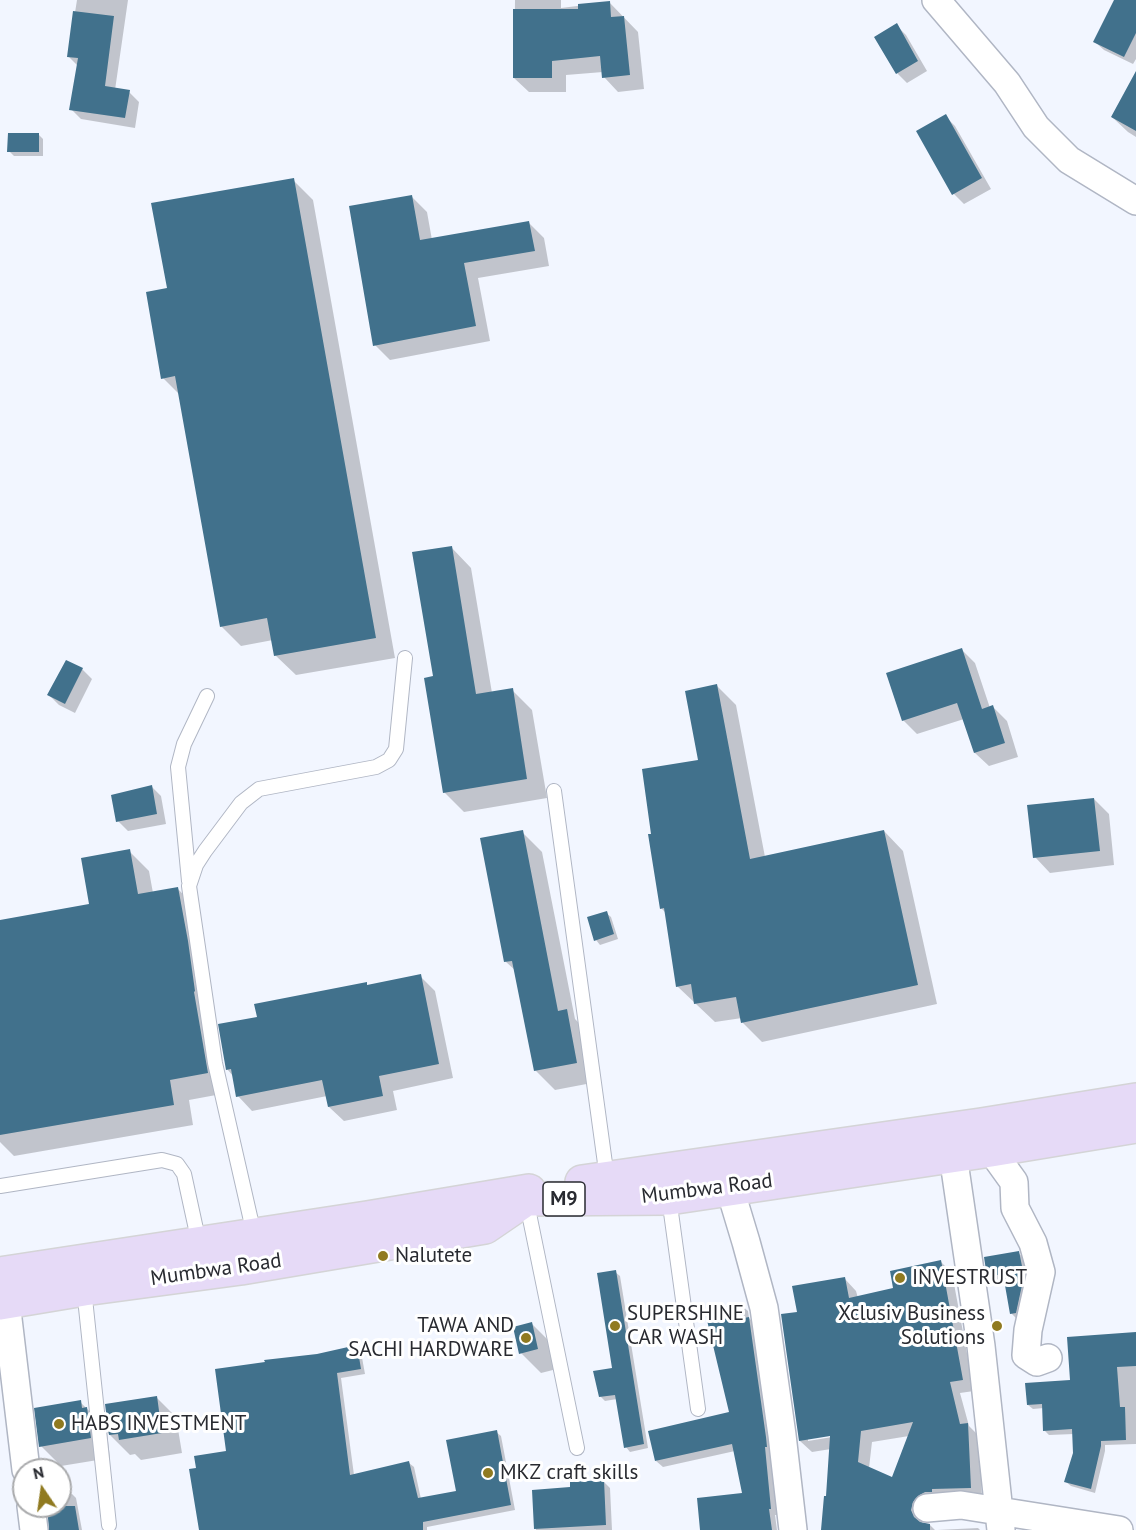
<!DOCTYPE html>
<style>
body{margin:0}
#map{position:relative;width:1136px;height:1530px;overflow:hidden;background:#f2f6ff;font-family:"PT Sans",sans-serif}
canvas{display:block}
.north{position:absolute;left:12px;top:1458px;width:60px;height:60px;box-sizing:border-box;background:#fff;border:2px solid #a9aaac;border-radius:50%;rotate:347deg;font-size:16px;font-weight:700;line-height:24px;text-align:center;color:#282a30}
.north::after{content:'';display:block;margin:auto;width:21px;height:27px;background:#907a20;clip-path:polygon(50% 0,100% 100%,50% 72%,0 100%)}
</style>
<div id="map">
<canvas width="1136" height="1530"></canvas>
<div class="north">N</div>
</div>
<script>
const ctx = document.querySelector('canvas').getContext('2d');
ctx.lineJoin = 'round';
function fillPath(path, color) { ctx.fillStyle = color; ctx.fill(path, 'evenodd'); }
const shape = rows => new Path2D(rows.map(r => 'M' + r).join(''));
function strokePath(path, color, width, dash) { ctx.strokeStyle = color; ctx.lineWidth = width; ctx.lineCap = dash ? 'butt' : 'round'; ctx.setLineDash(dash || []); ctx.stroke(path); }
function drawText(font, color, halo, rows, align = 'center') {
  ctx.font = font + ' "PT Sans",sans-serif'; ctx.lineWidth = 6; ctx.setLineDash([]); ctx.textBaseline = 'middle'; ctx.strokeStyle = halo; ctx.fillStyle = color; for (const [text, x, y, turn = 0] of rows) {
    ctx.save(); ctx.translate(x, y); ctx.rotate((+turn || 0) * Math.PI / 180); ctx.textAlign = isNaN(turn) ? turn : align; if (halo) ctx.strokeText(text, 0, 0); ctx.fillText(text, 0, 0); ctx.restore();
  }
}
const shadow = shape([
 [77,0,128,0,115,90,129,92,139,102,135,128,81,119,71,109,78,66,68,56],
 [515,0,561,0,561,8,609,2,638,32,644,89,618,92,604,77,603,72,566,75,566,92,529,92,514,78],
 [1125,0,1136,0,1136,59,1133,64,1104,50,1095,42],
 [896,25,906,35,927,71,907,83,897,73],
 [1136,93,1136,137,1128,132,1112,117],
 [945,116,955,126,991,189,964,204,954,194,918,132],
 [39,135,43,139,43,156,14,156,9,151],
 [293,180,313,200,395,658,296,675,275,655,273,640,241,646,221,626,180,395,163,378],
 [412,197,427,212,432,240,529,223,544,238,549,266,478,278,490,341,390,360,375,345],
 [451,547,471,568,492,693,512,690,532,710,547,798,464,812,444,792,435,678],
 [961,649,975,663,990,708,993,707,1007,721,1018,757,989,766,975,753,964,719,917,734,903,720],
 [82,669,92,679,75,713,59,705,49,695],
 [717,686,736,705,765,857,884,831,903,851,937,1004,762,1042,743,1023,742,1018,715,1022,677,986,666,913,661,908,700,762],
 [151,786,161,796,166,824,128,831,118,821],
 [1094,799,1109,814,1114,865,1050,873,1035,857],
 [522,832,542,852,575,1019,587,1031,597,1082,555,1090,535,1070,516,971,506,962],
 [129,851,149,871,153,893,178,889,197,909,207,962,215,1011,213,1011,227,1093,189,1100,193,1125,14,1156,0,1142,0,921,90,905],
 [606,913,611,917,618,939,600,945,596,940],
 [420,976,435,991,453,1078,393,1091,397,1110,344,1121,329,1107,327,1096,252,1111,238,1096,233,1076,227,1069,366,984,368,986],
 [1018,1253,1023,1257,1028,1281,1020,1317,1016,1318,1011,1313,1005,1278,993,1281,988,1276],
 [941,1262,952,1273,974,1391,960,1393,969,1426,979,1436,982,1499,924,1514,922,1523,930,1525,935,1530,823,1530,827,1498,831,1449,812,1452,800,1441,799,1313,845,1279,856,1291,858,1298,895,1289],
 [837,1433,838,1436,808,1441,808,1438],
 [909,1436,892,1479,869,1468,872,1442],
 [615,1272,620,1276,648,1448,630,1452,626,1447,617,1399,605,1401,600,1396,614,1369],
 [741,1305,748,1311,749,1318,756,1325,771,1454,777,1515,775,1515,777,1530,707,1530,744,1494,735,1451,663,1467,656,1461,731,1413],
 [532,1324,552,1344,557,1369,541,1373,521,1353],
 [1136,1334,1136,1444,1105,1445,1105,1451,1095,1493,1071,1486,1066,1482,1074,1453,1074,1434,1049,1435,1044,1430,1044,1408,1033,1409,1028,1405,1071,1381],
 [356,1347,361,1352,365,1374,341,1378,354,1475,409,1463,414,1467,421,1499,458,1492,496,1432,501,1436,515,1510,427,1527,427,1530,200,1530,197,1469,228,1453,317,1355],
 [156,1397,176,1417,182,1453,141,1460,135,1454,130,1455,107,1432,110,1458,61,1466,41,1446,80,1402,110,1431],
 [604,1482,610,1488,612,1530,536,1530,534,1491,572,1489],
 [72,1494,76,1498,82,1530,51,1530,48,1506,60,1506,60,1496],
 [978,1528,980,1530,937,1530]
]);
const building = shape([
 [1114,0,1136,0,1136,33,1124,57,1093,42],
 [610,1,611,17,624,16,630,75,602,78,600,56,552,61,552,78,513,78,513,9,578,9,578,4],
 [73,11,114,16,105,86,130,90,125,118,69,110,78,58,67,57],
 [897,23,918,61,896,74,874,37],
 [1136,71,1136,131,1111,117],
 [946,114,982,178,952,195,916,131],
 [8,133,39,133,39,152,7,152],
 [294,178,376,638,274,656,267,618,220,627,175,376,161,379,146,292,167,288,151,203],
 [412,195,420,240,529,221,535,251,464,263,476,326,373,346,349,206],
 [452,546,476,694,513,688,527,779,443,793,424,678,433,676,412,552],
 [962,648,982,709,993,705,1005,743,974,753,957,703,902,721,886,673],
 [66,660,83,668,65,704,47,695],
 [717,684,750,859,884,830,918,985,741,1023,736,997,694,1004,691,984,676,987,664,908,660,909,648,834,651,834,642,769,698,760,685,691],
 [152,785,157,814,116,822,111,795],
 [1094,798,1100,851,1033,858,1027,805],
 [523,830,558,1011,567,1009,577,1063,534,1071,512,961,504,962,480,838],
 [130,849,138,894,178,887,188,941,195,991,194,992,208,1073,170,1080,174,1105,0,1135,0,920,89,904,81,858],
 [607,911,614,934,594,941,587,917],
 [421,974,439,1064,379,1076,383,1096,328,1107,322,1080,236,1097,231,1069,226,1070,218,1024,257,1017,254,1004,367,982,367,985],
 [1019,1251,1024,1276,1016,1313,1010,1314,1003,1274,987,1277,984,1257],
 [941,1260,963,1380,950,1382,960,1424,968,1423,971,1488,932,1489,932,1492,925,1492,918,1496,913,1502,911,1510,914,1517,920,1522,930,1524,930,1530,821,1530,824,1496,826,1496,830,1436,799,1441,781,1314,797,1312,792,1286,845,1277,849,1298,893,1288,890,1271],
 [913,1422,892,1477,858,1462,861,1431],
 [616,1270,644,1444,624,1448,615,1395,599,1397,593,1371,612,1368,597,1273],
 [741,1303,744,1318,749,1317,766,1437,767,1447,765,1447,771,1509,769,1509,772,1530,700,1530,697,1498,742,1493,732,1444,655,1461,648,1431,729,1412,705,1312],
 [532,1322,538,1349,519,1354,513,1327],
 [1136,1332,1136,1366,1117,1367,1120,1407,1125,1407,1126,1440,1101,1441,1101,1446,1091,1489,1064,1482,1073,1453,1072,1429,1043,1431,1042,1404,1027,1405,1025,1383,1070,1380,1067,1337],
 [357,1345,361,1369,337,1373,350,1475,409,1461,418,1498,456,1491,446,1440,497,1430,511,1505,423,1522,423,1530,199,1530,189,1469,196,1468,194,1456,226,1451,215,1369,265,1362,264,1360,317,1354],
 [157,1396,162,1433,119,1440,118,1434,109,1435,105,1404],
 [81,1400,82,1408,87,1407,91,1438,39,1447,34,1408],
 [604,1480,606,1525,534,1529,532,1490,570,1487,570,1482],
 [47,1506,75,1506,79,1530,49,1530]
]);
const service = shape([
 [554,791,607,1178],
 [189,881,178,767,184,744,207,696],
 [0,1186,162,1160,177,1164,184,1174,199,1243],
 [669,1198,698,1409],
 [526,1199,577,1448],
 [254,1234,215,1063,189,886,196,865,205,851,241,803,259,789,376,767,389,760,396,749,405,658],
 [84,1289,109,1525]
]);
const minor = shape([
 [936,0,1007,83,1036,127,1069,160,1136,201],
 [991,1150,1014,1182,1015,1208,1033,1243,1041,1272,1028,1330,1026,1355,1037,1362,1048,1358],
 [953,1155,981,1346,1001,1530],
 [730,1189,746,1242,764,1308,782,1435,793,1530],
 [6,1302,26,1470],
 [31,1506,34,1530],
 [927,1508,961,1505,1119,1530]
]);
const primary = shape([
 [582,1182,981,1125,1136,1100],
 [0,1274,367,1218,529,1191],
 [0,1303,84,1289,241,1268,485,1227,526,1199,669,1198,991,1150,1136,1126]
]);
const markers = [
 [383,1256,6,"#907a20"],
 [900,1278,6,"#907a20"],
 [615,1326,6,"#907a20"],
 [997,1326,6,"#907a20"],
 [526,1338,6,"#907a20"],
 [59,1424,6,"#907a20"],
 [488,1473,6,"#907a20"]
];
const shields = [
 [564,1199,42]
];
const shieldNames = [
 ["M9",564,1199]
];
const streetNames = [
 ["Mumbwa Road",707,1189,-7],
 ["Mumbwa Road",216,1270,-8]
];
const poiNames = [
 ["Nalutete",395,1256],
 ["INVESTRUST",912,1278],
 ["SUPERSHINE",627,1314],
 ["CAR WASH",627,1338],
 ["Xclusiv Business",985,1314,"right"],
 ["Solutions",985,1338,"right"],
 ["TAWA AND",514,1326,"right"],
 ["SACHI HARDWARE",514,1350,"right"],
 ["HABS INVESTMENT",71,1424],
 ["MKZ craft skills",500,1473]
];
fillPath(shadow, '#0003');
fillPath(building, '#41718c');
strokePath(service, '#b0b6c4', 16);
strokePath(minor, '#b0b6c4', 30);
strokePath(primary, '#d4d4d6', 36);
strokePath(service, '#fff', 14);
strokePath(minor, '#fff', 27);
strokePath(primary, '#e6daf7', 33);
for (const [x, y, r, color] of markers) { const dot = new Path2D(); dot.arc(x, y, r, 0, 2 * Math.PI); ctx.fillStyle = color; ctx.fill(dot); strokePath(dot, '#fff', 2); }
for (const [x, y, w] of shields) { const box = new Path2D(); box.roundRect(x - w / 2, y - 17, w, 34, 4.5); ctx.fillStyle = '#fff'; ctx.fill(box); strokePath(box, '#282a30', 1.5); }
drawText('bold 20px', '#282a30', null, shieldNames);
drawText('21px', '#282a30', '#fff', streetNames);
drawText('21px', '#282a30', '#fff', poiNames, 'left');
</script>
